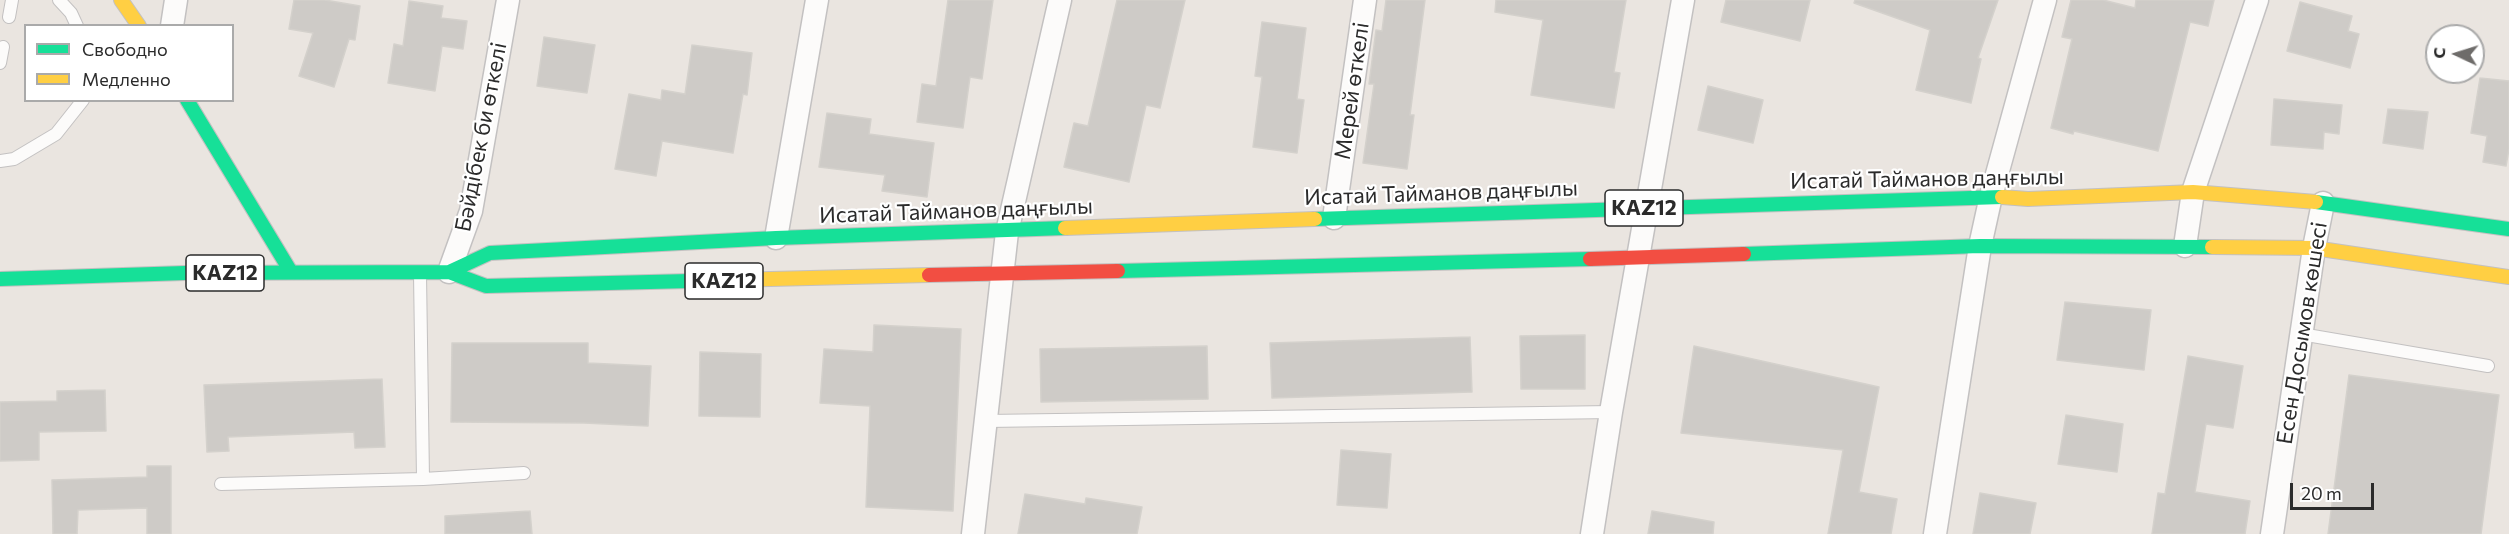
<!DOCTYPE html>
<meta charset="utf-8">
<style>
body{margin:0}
#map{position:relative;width:2509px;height:534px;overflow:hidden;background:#eae5e0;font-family:Commissioner,sans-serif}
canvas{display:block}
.legend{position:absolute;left:24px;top:24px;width:210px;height:78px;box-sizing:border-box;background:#fff;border:2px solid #aaa;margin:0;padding:8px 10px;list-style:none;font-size:18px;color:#2b2b2b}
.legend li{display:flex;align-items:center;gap:12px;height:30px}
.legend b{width:30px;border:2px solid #aaa}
.north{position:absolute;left:2425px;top:24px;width:60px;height:60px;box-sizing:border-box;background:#fff;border:2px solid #aaa;border-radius:50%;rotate:274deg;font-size:16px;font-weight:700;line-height:24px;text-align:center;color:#2b2b2b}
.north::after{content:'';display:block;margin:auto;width:21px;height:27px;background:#6e6c6a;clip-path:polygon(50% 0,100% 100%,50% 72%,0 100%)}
.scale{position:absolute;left:2290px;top:483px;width:84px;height:27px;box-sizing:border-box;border:3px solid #2b2b2b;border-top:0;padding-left:8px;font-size:18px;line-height:21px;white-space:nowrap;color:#2b2b2b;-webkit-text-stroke:4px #fff;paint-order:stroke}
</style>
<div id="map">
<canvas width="2509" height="534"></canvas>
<ul class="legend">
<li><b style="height:8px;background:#16e098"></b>Свободно</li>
<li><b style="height:8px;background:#ffcf43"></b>Медленно</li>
</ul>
<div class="north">С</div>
<div class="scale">20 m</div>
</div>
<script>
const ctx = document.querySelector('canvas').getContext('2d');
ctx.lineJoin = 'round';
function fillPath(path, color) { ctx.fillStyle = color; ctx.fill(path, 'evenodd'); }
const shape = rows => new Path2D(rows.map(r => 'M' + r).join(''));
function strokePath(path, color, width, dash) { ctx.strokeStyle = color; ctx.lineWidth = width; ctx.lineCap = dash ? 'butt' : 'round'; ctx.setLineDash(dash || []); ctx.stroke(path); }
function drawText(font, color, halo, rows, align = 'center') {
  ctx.font = font + ' Commissioner,sans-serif'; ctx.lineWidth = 4.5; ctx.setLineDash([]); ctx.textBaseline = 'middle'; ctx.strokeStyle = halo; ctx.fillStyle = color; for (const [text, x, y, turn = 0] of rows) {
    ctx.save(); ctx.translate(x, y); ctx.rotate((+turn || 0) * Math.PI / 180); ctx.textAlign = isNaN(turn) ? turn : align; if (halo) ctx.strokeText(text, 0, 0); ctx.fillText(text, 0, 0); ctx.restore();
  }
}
const building = shape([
 [294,0,325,0,360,6,355,40,349,39,334,87,299,76,313,33,289,29,294,0],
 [948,0,993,0,982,79,970,77,963,128,917,122,922,84,936,86,948,0],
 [1117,0,1185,0,1160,108,1146,105,1129,182,1064,167,1074,123,1088,126,1117,0],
 [1386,0,1425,0,1410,115,1414,115,1407,169,1363,163,1374,84,1369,84,1376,30,1382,31,1386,0],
 [1496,0,1626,0,1614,72,1620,73,1614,108,1531,95,1543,20,1495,12,1496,0],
 [1726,0,1810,0,1800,41,1721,22,1726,0],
 [1855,0,1998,0,1978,58,1981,59,1971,103,1916,90,1930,30,1854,3,1855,0],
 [2071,0,2103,0,2135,8,2136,0,2214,0,2208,26,2190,22,2158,151,2074,131,2073,134,2051,128,2072,39,2062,37,2071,0],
 [409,1,443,6,441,18,467,21,463,49,442,46,435,91,388,83,394,44,403,46,409,1],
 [2300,2,2352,16,2348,31,2359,34,2350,68,2287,51,2300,2],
 [1262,22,1306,28,1297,99,1304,100,1297,153,1253,147,1262,77,1255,76,1262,22],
 [544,37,595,45,587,93,537,86,544,37],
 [692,45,752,53,747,95,743,94,733,153,662,141,656,176,615,169,629,94,661,100,662,90,685,94,692,45],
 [2480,78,2509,81,2509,149,2506,166,2483,162,2487,136,2471,133,2480,78],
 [1708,86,1763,100,1753,143,1698,130,1708,86],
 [2274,99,2342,105,2339,134,2324,132,2323,149,2271,145,2274,99],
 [2388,109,2428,112,2423,149,2383,143,2388,109],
 [827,113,871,119,869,134,934,143,927,197,882,191,885,175,819,167,827,113],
 [2065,302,2151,310,2144,370,2057,360,2065,302],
 [874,325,961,329,953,511,866,507,870,406,820,403,824,349,873,352,874,325],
 [1585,335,1585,389,1521,389,1520,336,1585,335],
 [1470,337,1472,392,1272,398,1270,343,1470,337],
 [452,343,588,343,588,363,651,366,648,426,584,423,451,422,452,343],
 [1207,346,1208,399,1041,402,1040,349,1207,346],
 [1694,346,1879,387,1859,492,1897,499,1891,534,1828,534,1843,450,1681,433,1694,346],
 [700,352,761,354,760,417,699,416,700,352],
 [2188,356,2243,366,2233,428,2206,424,2195,492,2250,501,2245,534,2152,534,2158,493,2165,494,2188,356],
 [2349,375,2499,395,2481,534,2328,534,2349,375],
 [382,379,385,447,355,448,354,432,228,437,229,451,207,452,204,385,382,379],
 [105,390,106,431,39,432,39,460,0,461,0,402,57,401,57,391,105,390],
 [2066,415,2123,424,2117,472,2058,464,2066,415],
 [1341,450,1391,454,1387,508,1337,505,1341,450],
 [147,466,171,466,171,534,147,534,147,508,78,510,77,534,53,534,52,480,147,477,147,466],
 [1980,493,2036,503,2030,534,1973,534,1980,493],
 [1025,494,1085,504,1086,498,1142,507,1137,534,1018,534,1025,494],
 [530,511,532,534,445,534,445,516,530,511],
 [1652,511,1714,522,1713,534,1648,534,1652,511]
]);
const lane = shape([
 [59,0,71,13,77,26],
 [9,17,12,0],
 [0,63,3,47],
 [0,161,14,159,56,134,83,100],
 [420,274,423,479],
 [2301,334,2488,366],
 [987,421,1611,412],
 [221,484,423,479,524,473]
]);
const street = shape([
 [172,26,176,0],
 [1334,218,1365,0],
 [776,238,817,0],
 [2185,246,2193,192,2257,0],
 [449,272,471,211,508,0],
 [973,534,1007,232,1060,0],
 [1592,534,1611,412,1683,0],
 [1935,534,1980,246,1991,196,2045,0],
 [2272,534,2314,248,2323,203]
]);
const fast = shape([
 [187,100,291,272],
 [2316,202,2509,229],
 [1315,219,2002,197],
 [1744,254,1980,246,2212,247],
 [1118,271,1590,259],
 [449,272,490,253,776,238,1065,228],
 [0,279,185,273,449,272,486,286,731,280]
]);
const slow = shape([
 [121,0,139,26],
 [2002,197,2028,199,2193,192,2316,202],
 [1065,228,1315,219],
 [2212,247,2314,248,2509,277],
 [731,280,929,275]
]);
const jam = shape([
 [1590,259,1744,254],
 [929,275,1118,271]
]);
const shields = [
 [1644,208,78],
 [225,273,78],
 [724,281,78]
];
const shieldNames = [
 ["KAZ12",1644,208],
 ["KAZ12",225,273],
 ["KAZ12",724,281]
];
const streetNames = [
 ["Мерей өткелі",1352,91,-82],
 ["Бәйдібек би өткелі",481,137,-79],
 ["Исатай Тайманов даңғылы",1927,179,-1],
 ["Исатай Тайманов даңғылы",1441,193,-2],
 ["Исатай Тайманов даңғылы",956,211,-2],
 ["Есен Досымов көшесі",2302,333,-81]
];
fillPath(building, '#cecbc7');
strokePath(building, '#d4d1cc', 1.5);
strokePath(lane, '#c3c1c1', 14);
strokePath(street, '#c3c1c1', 25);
strokePath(fast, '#c3c1c1', 16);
strokePath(slow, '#c3c1c1', 16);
strokePath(jam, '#c3c1c1', 16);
strokePath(lane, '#fcfbfa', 12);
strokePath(street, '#fcfbfa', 22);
strokePath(fast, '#16e098', 14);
strokePath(slow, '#ffcf43', 14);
strokePath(jam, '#f24e42', 14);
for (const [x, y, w] of shields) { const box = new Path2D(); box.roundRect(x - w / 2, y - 18, w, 36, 4.5); ctx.fillStyle = '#fff'; ctx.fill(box); strokePath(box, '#2b2b2b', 1.5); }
drawText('bold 21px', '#2b2b2b', null, shieldNames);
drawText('22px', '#2b2b2b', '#fff', streetNames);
</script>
